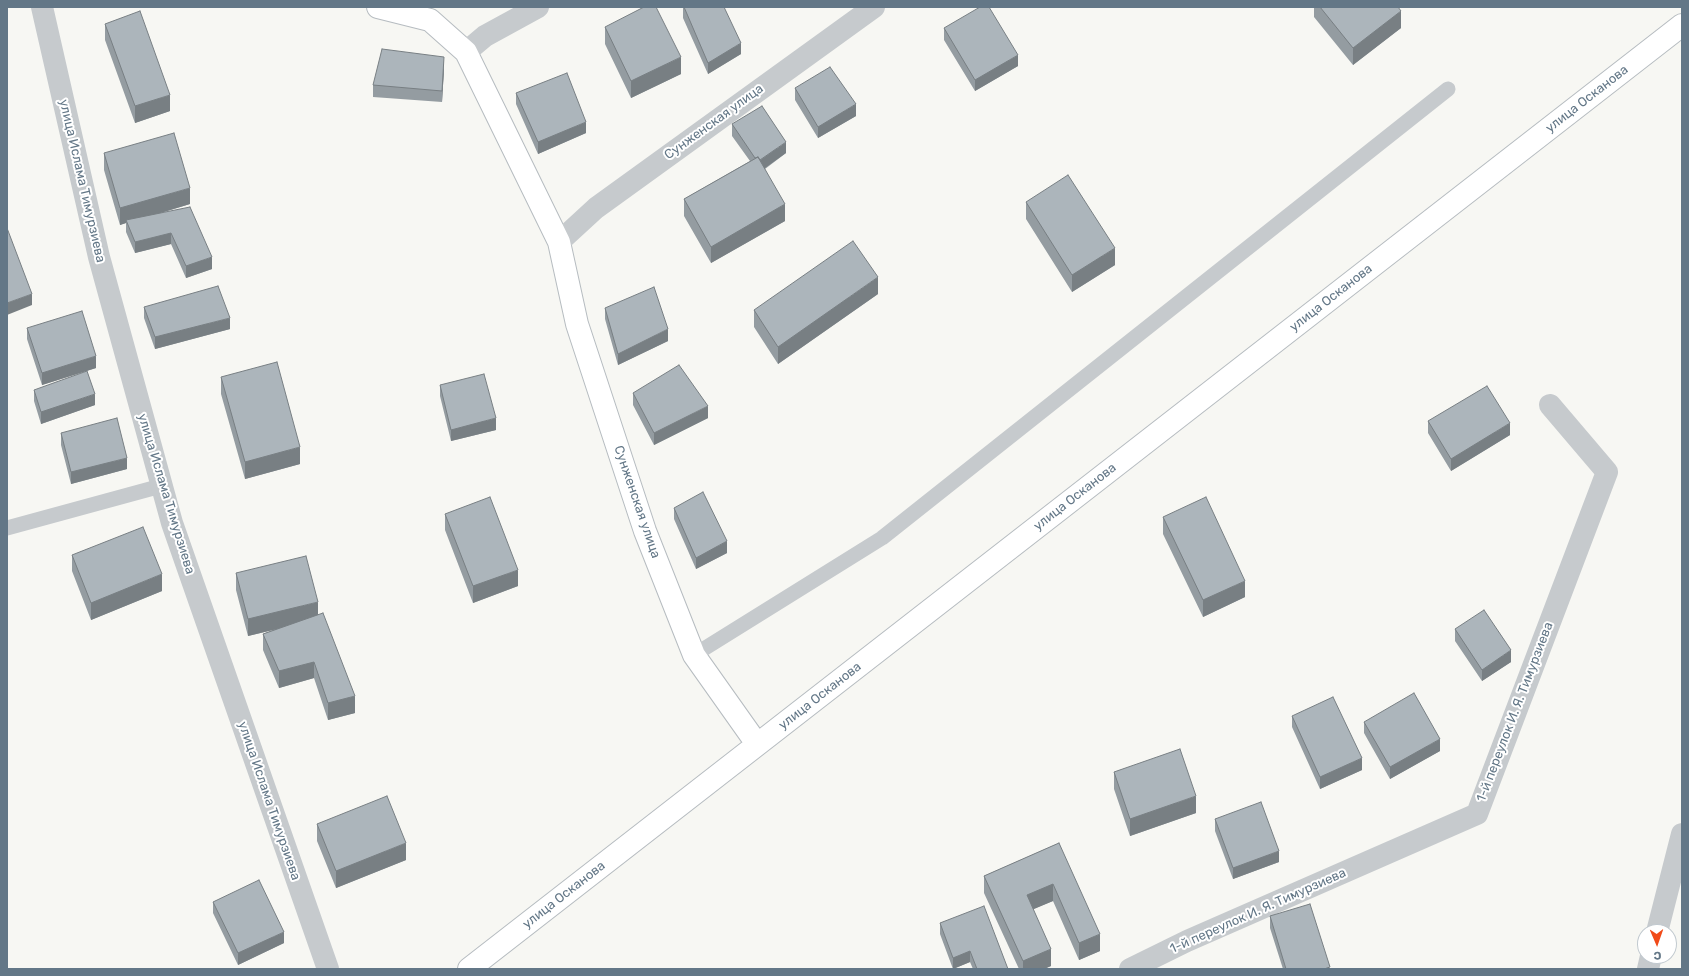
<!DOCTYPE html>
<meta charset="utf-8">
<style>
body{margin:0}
#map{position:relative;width:1689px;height:976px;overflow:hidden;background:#f7f7f3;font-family:Rubik,sans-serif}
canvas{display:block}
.frame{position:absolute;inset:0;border:8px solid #637787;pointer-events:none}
.north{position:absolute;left:1637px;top:924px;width:40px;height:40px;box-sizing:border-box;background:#fff;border:1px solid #c1c9cf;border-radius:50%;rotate:178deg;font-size:11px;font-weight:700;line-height:16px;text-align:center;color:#637787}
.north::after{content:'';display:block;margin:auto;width:14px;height:18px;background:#f14b19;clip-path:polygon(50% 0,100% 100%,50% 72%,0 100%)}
</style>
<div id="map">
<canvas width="1689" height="976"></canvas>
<div class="frame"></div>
<div class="north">С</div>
</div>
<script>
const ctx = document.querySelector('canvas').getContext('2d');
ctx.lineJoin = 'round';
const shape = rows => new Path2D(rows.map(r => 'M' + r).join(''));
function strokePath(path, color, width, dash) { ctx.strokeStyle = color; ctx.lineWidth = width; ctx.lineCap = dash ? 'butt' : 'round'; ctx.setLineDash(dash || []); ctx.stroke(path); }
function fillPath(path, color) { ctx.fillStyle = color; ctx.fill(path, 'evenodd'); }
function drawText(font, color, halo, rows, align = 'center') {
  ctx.font = font + ' Rubik,sans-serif'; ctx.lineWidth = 4; ctx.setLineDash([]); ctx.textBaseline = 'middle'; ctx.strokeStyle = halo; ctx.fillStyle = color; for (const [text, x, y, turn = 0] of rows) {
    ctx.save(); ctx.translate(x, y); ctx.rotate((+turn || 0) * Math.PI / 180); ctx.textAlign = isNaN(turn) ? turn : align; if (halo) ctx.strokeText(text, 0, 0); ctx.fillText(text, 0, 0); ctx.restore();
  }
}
const lane = shape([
 [7,528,161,486],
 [694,655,882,538,1448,89]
]);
const street = shape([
 [42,7,99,257,172,523,328,969],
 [466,52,485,36,538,7],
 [559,242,596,208,874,7],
 [1657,932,1682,834],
 [1130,969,1187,941,1477,814,1607,472,1550,405],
 [1648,969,1651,956]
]);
const secondary = shape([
 [378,7,430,20,466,52,559,242,577,324,645,531,694,655,757,744],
 [469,969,1682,25]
]);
const wall = shape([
 [683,7,741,54,708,74,683,18],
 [1314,7,1398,7,1401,28,1353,65,1314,17],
 [105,24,170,111,135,123,105,40],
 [605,27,681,74,631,98,605,44],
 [944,28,1018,66,975,91,944,40],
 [444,69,442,102,373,97,373,85],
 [795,88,856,116,818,138,795,100],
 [516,93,586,133,538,154,516,104],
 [732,124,786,153,765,169,785,221,711,263,684,216,684,199,750,161,732,136],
 [104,153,190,204,161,213,212,269,186,278,171,244,135,253,126,232,126,223,120,225,104,170],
 [1026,202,1115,265,1072,292,1026,219],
 [878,294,778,364,754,327,754,310],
 [144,307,230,329,155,349,144,318],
 [605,308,668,341,618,365,605,319],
 [27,328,96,368,42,385,27,339],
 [221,377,300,464,245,479,221,394],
 [440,385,496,430,451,441,440,396],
 [34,390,95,405,41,424,34,401],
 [633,393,708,418,654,445,633,405],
 [1428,421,1510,435,1451,471,1428,433],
 [61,433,127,469,71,484,61,445],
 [674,508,727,553,696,569,674,519],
 [445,514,518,586,473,603,445,530],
 [1163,517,1245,597,1203,617,1163,534],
 [72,555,162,591,91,620,72,571],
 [236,573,318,615,355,713,328,720,314,678,279,688,263,650,263,634,273,630,248,636,236,590],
 [1455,629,1511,662,1482,681,1455,641],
 [1292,716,1362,770,1320,789,1292,727],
 [1364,722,1440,751,1390,779,1364,733],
 [1114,772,1196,813,1130,836,1114,789],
 [1215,819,1279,862,1233,879,1215,831],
 [317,824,406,860,336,888,317,841],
 [1059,843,1100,951,1079,960,1053,901,1033,909,1051,966,1044,969,1019,969,984,893,984,876],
 [213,902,284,943,238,965,213,913],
 [1270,916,1330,969,1283,969,1270,928],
 [940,923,1008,969,973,969,970,962,953,969,940,934]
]);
const shadedWall = shape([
 [1401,11,1401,28,1353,65,1353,48],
 [741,43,741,54,708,74,708,63],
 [1018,55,1018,66,975,91,975,80],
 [444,57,444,69,442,102,442,91],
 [681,57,681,74,631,98,631,81],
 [170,95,170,111,135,123,135,106],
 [856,104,856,116,818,138,818,127],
 [586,122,586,133,538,154,538,142],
 [786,142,786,153,758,173,758,162],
 [190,188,190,204,127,223,126,220,126,223,120,225,120,208],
 [785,204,785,221,711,263,711,247],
 [171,233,171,244,135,253,135,242],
 [1115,248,1115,265,1072,292,1072,275],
 [212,257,212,269,186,278,186,266],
 [878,277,878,294,778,364,778,347],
 [32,294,32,305,7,315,7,303],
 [230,318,230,329,155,349,155,337],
 [668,329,668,341,618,365,618,354],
 [96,356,96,368,42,385,42,373],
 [95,394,95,405,41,424,41,412],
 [708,406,708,418,654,445,654,433],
 [496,418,496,430,451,441,451,430],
 [1510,423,1510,435,1451,471,1451,459],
 [300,447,300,464,245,479,245,462],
 [127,458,127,469,71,484,71,472],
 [727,541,727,553,696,569,696,558],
 [518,570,518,586,473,603,473,586],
 [162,574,162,591,91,620,91,603],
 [1245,581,1245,597,1203,617,1203,600],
 [318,602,318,619,248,636,248,619],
 [1511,650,1511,662,1482,681,1482,670],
 [314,662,314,678,279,688,279,671],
 [355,696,355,713,328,720,328,703],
 [1440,739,1440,751,1390,779,1390,767],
 [1362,758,1362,770,1320,789,1320,777],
 [1196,796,1196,813,1130,836,1130,819],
 [406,843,406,860,336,888,336,871],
 [1279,851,1279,862,1233,879,1233,868],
 [1053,884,1053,901,1027,912,1027,895],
 [284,932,284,943,238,965,238,953],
 [1100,934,1100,951,1079,960,1079,943],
 [1051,949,1051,966,1044,969,1023,969,1023,961],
 [970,951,970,962,953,969,953,958]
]);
const building = shape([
 [644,7,656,7,681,57,631,81,605,27,644,7],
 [684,7,724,7,741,43,708,63,684,7],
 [980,7,989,7,1018,55,975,80,944,28,980,7],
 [1320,7,1398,7,1401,11,1353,48,1320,7],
 [140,11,170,95,135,106,105,24,140,11],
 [382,49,444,57,442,91,373,85,382,49],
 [830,67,856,104,818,127,795,88,830,67],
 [567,73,586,122,538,142,516,93,567,73],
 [762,106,786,142,760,160,758,157,755,158,732,124,762,106],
 [174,133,190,188,120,208,104,153,174,133],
 [758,157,785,204,711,247,684,199,758,157],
 [1068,175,1115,248,1072,275,1026,202,1068,175],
 [190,207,212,257,186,266,171,233,135,242,126,220,190,207],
 [7,228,32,294,7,303,7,228],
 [853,241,878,277,778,347,754,310,853,241],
 [218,286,230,318,155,337,144,307,218,286],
 [654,287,668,329,618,354,605,308,654,287],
 [82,311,96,356,42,373,27,328,82,311],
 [277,362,300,447,245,462,221,377,277,362],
 [679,365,708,406,654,433,633,393,679,365],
 [87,371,95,394,41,412,34,390,87,371],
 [484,374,496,418,451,430,440,385,484,374],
 [1487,386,1510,423,1451,459,1428,421,1487,386],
 [117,418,127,458,71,472,61,433,117,418],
 [703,492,727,541,696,558,674,508,703,492],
 [490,497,518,570,473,586,445,514,490,497],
 [1206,497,1245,581,1203,600,1163,517,1206,497],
 [143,527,162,574,91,603,72,555,143,527],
 [306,556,318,602,248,619,236,573,306,556],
 [1484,610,1511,650,1482,670,1455,629,1484,610],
 [323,613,355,696,328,703,314,662,279,671,263,634,323,613],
 [1414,693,1440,739,1390,767,1364,722,1414,693],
 [1333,697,1362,758,1320,777,1292,716,1333,697],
 [1180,749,1196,796,1130,819,1114,772,1180,749],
 [387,796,406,843,336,871,317,824,387,796],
 [1261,802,1279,851,1233,868,1215,819,1261,802],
 [1059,843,1100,934,1079,943,1053,884,1027,895,1051,949,1023,961,984,876,1059,843],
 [259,880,284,932,238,953,213,902,259,880],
 [1310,904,1330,967,1324,969,1286,969,1270,916,1310,904],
 [984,906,1008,969,977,969,970,951,953,958,940,923,984,906]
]);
const streetNames = [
 ["улица Осканова",1587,99,-38],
 ["Сунженская улица",714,122,-36],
 ["улица Ислама Тимурзиева",82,181,77],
 ["улица Осканова",1331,298,-38],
 ["улица Ислама Тимурзиева",166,494,73],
 ["улица Осканова",1075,497,-38],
 ["Сунженская улица",637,502,71],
 ["улица Осканова",820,696,-38],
 ["1-й переулок И. Я. Тимурзиева",1515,712,-69],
 ["улица Ислама Тимурзиева",269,801,71],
 ["улица Осканова",564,895,-38],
 ["1-й переулок И. Я. Тимурзиева",1258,911,-24]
];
strokePath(secondary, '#b6bcc0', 24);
strokePath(lane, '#c6cacd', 15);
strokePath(street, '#c6cacd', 22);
strokePath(secondary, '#fff', 22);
fillPath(wall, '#949ca1');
fillPath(shadedWall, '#787f83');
fillPath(building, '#acb5bb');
strokePath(building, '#787f83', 1);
drawText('13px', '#637787', '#fff', streetNames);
</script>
